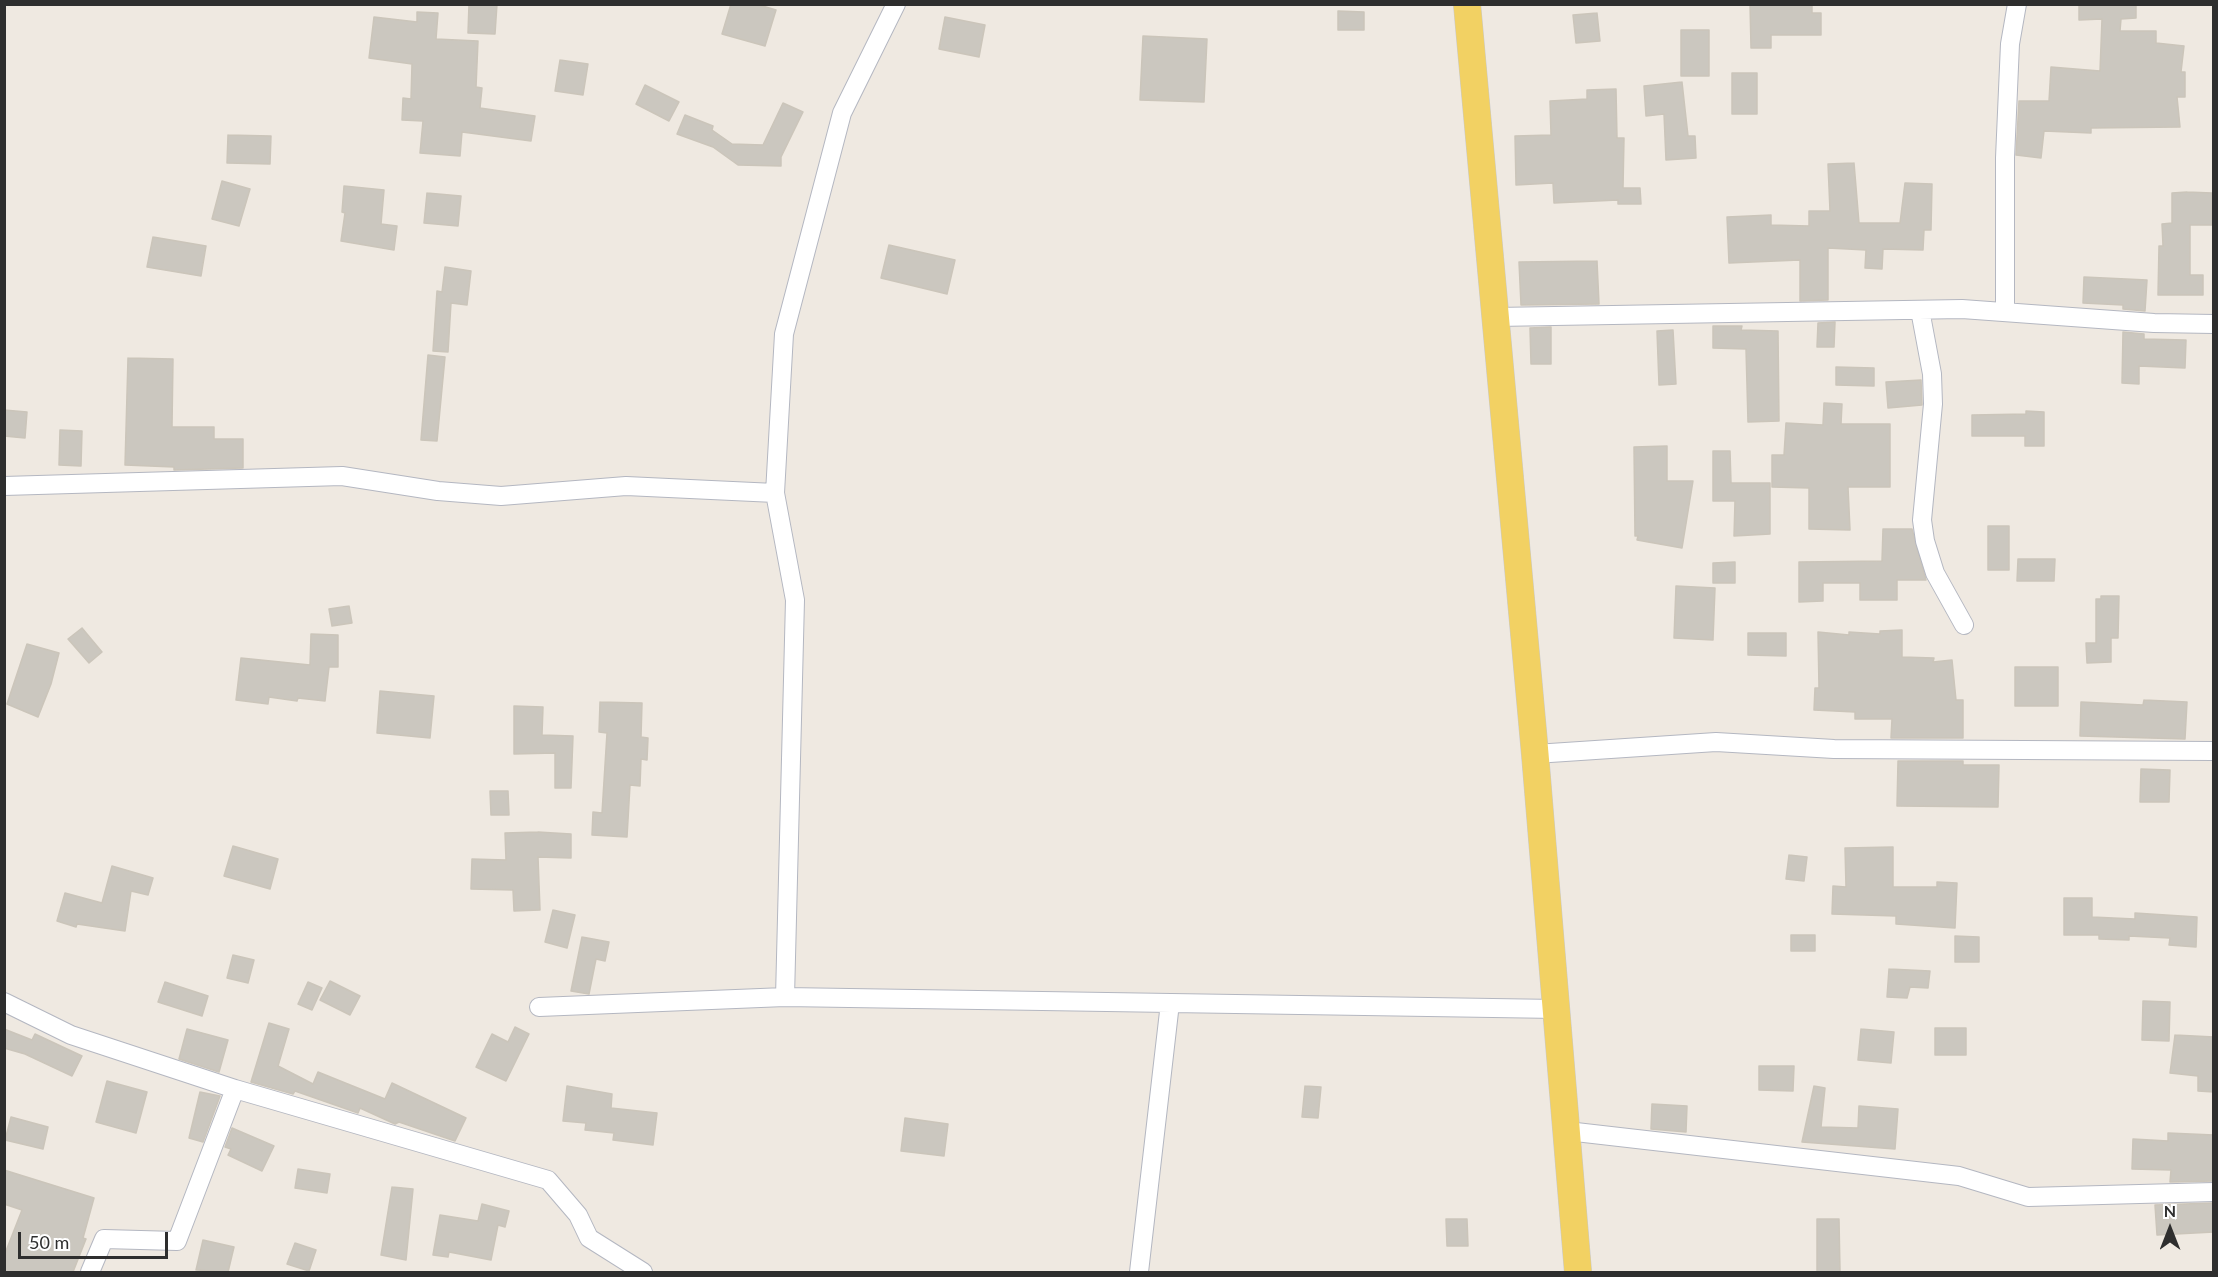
<!DOCTYPE html>
<style>
body{margin:0}
#map{position:relative;width:2218px;height:1277px;overflow:hidden;background:#efe9e1;font-family:Lato,sans-serif}
canvas{display:block}
.frame{position:absolute;inset:0;border:6px solid #2e2e2e;pointer-events:none}
.north{position:absolute;left:2140px;top:1199px;width:60px;height:60px;-webkit-text-stroke:4px #fff;paint-order:stroke;rotate:0deg;font-size:16px;font-weight:700;line-height:24px;text-align:center;color:#2e2e2e}
.north::after{content:'';display:block;margin:auto;width:21px;height:27px;background:#2e2e2e;clip-path:polygon(50% 0,100% 100%,50% 72%,0 100%)}
.scale{position:absolute;left:18px;top:1232px;width:150px;height:27px;box-sizing:border-box;border:3px solid #2e2e2e;border-top:0;padding-left:8px;font-size:18px;line-height:21px;white-space:nowrap;color:#2e2e2e;-webkit-text-stroke:4px #fff;paint-order:stroke}
</style>
<div id="map">
<canvas width="2218" height="1277"></canvas>
<div class="frame"></div>
<div class="north">N</div>
<div class="scale">50 m</div>
</div>
<script>
const ctx = document.querySelector('canvas').getContext('2d');
ctx.lineJoin = 'round';
function fillPath(path, color) { ctx.fillStyle = color; ctx.fill(path, 'evenodd'); }
const shape = rows => new Path2D(rows.map(r => 'M' + r).join(''));
function strokePath(path, color, width, dash) { ctx.strokeStyle = color; ctx.lineWidth = width; ctx.lineCap = dash ? 'butt' : 'round'; ctx.setLineDash(dash || []); ctx.stroke(path); }
const building = shape([
 [469,4,497,4,495,34,468,33,469,4],
 [731,4,756,4,776,10,765,46,722,34,731,4],
 [1750,4,1812,4,1812,13,1821,13,1821,35,1771,35,1771,48,1751,48,1750,4],
 [2079,4,2136,4,2136,18,2121,19,2120,31,2156,31,2156,43,2184,46,2181,72,2185,72,2185,97,2177,97,2180,127,2091,128,2091,133,2044,131,2041,158,2016,155,2019,101,2049,101,2051,67,2100,71,2102,19,2079,20,2079,4],
 [1338,11,1364,12,1364,30,1338,30,1338,11],
 [417,12,438,13,436,39,478,41,476,87,482,88,480,108,535,116,531,141,462,132,460,156,420,153,423,121,402,120,403,98,411,99,412,64,369,58,374,17,417,22,417,12],
 [1597,13,1600,41,1576,43,1573,15,1597,13],
 [945,17,985,25,979,57,939,49,945,17],
 [1681,30,1709,30,1709,76,1681,76,1681,30],
 [1143,36,1207,39,1204,102,1140,100,1143,36],
 [560,60,588,64,583,95,555,91,560,60],
 [1732,73,1757,73,1757,114,1732,114,1732,73],
 [1682,82,1688,136,1695,136,1696,158,1666,160,1664,114,1646,116,1644,86,1682,82],
 [645,85,679,102,669,121,636,104,645,85],
 [1616,89,1617,138,1624,138,1623,188,1640,188,1641,204,1618,204,1618,200,1554,203,1553,183,1516,185,1515,136,1551,135,1550,101,1587,99,1587,90,1616,89],
 [783,103,803,112,781,157,781,166,738,165,713,147,677,134,685,115,713,126,712,130,732,144,763,145,783,103],
 [228,135,271,136,270,164,227,163,228,135],
 [1854,163,1859,223,1900,223,1905,183,1932,184,1931,230,1924,230,1923,250,1883,249,1882,269,1865,268,1866,250,1828,248,1828,300,1800,301,1800,260,1729,263,1727,217,1771,215,1771,225,1809,226,1809,211,1830,211,1828,164,1854,163],
 [222,181,250,189,239,226,212,219,222,181],
 [344,186,384,190,381,224,397,226,394,250,341,241,345,213,342,212,344,186],
 [2187,192,2212,193,2212,225,2190,225,2190,275,2203,275,2203,295,2158,295,2159,246,2163,246,2162,224,2172,223,2172,193,2187,192],
 [427,193,461,196,458,226,424,223,427,193],
 [153,237,206,246,201,276,147,267,153,237],
 [889,245,955,260,947,294,881,278,889,245],
 [1597,261,1599,304,1521,305,1519,262,1597,261],
 [445,267,471,271,467,305,451,303,448,352,433,351,437,291,442,292,445,267],
 [2084,277,2147,280,2145,311,2123,309,2123,305,2083,303,2084,277],
 [1835,322,1834,347,1817,347,1818,323,1835,322],
 [1713,326,1742,326,1741,330,1778,331,1779,421,1748,422,1746,349,1713,348,1713,326],
 [1551,327,1551,364,1531,364,1530,328,1551,327],
 [1673,330,1676,384,1659,385,1657,331,1673,330],
 [2123,332,2144,334,2144,339,2186,340,2185,368,2139,366,2139,384,2122,383,2123,332],
 [428,355,445,357,437,441,421,440,428,355],
 [128,358,173,359,172,427,214,427,214,439,243,439,243,468,174,470,174,467,125,465,128,358],
 [1836,367,1874,368,1874,386,1836,385,1836,367],
 [1921,380,1922,405,1888,408,1886,382,1921,380],
 [1824,403,1842,404,1841,424,1890,424,1890,487,1848,487,1850,530,1809,529,1809,488,1772,487,1772,455,1784,455,1786,423,1823,425,1824,403],
 [4,410,27,412,25,438,4,436,4,410],
 [2026,411,2044,412,2044,446,2025,446,2025,436,1972,436,1972,415,2026,414,2026,411],
 [60,430,82,431,81,466,59,465,60,430],
 [1667,446,1667,481,1693,481,1682,548,1637,540,1638,536,1635,536,1634,447,1667,446],
 [1713,451,1730,451,1731,483,1770,483,1770,534,1734,536,1735,501,1713,501,1713,451],
 [1988,526,2009,526,2009,570,1988,570,1988,526],
 [1883,529,1912,529,1926,580,1897,580,1897,600,1860,600,1860,583,1823,583,1823,601,1799,602,1799,562,1882,561,1883,529],
 [2018,559,2055,559,2054,581,2017,581,2018,559],
 [1735,562,1735,583,1713,583,1713,563,1735,562],
 [1676,586,1715,588,1713,640,1674,638,1676,586],
 [2101,596,2119,596,2118,638,2111,638,2111,662,2087,663,2086,643,2096,643,2096,599,2101,599,2101,596],
 [349,606,352,623,332,626,329,609,349,606],
 [82,628,102,652,89,663,68,639,82,628],
 [1902,630,1902,657,1934,658,1933,662,1952,660,1956,700,1963,700,1963,738,1891,738,1892,719,1855,719,1855,712,1814,710,1815,688,1819,688,1818,632,1849,635,1849,632,1880,634,1880,631,1902,630],
 [1748,633,1786,633,1786,656,1748,655,1748,633],
 [311,634,338,635,338,667,329,667,325,701,298,698,297,701,269,697,268,704,236,700,241,658,310,665,311,634],
 [27,644,59,653,51,684,38,717,7,704,27,644],
 [2015,667,2058,667,2058,706,2015,706,2015,667],
 [380,691,434,696,430,738,377,733,380,691],
 [2144,700,2187,702,2185,739,2080,736,2081,702,2143,705,2144,700],
 [600,702,642,703,641,737,648,738,647,760,641,759,640,786,630,785,627,837,592,835,593,812,602,813,607,733,599,732,600,702],
 [514,706,543,707,542,735,573,736,571,788,555,788,555,753,514,754,514,706],
 [1898,761,1963,761,1963,765,1999,765,1998,807,1897,806,1898,761],
 [2141,769,2170,770,2169,802,2140,802,2141,769],
 [490,791,508,791,509,815,491,815,490,791],
 [538,832,571,834,571,858,538,857,540,910,514,911,513,890,471,889,472,859,506,860,505,833,538,832],
 [233,846,278,859,270,889,224,876,233,846],
 [1893,847,1893,887,1937,887,1937,882,1957,883,1955,928,1896,924,1896,916,1832,914,1833,886,1846,887,1845,848,1893,847],
 [1789,855,1807,857,1804,881,1786,879,1789,855],
 [112,866,153,878,148,895,131,891,125,931,77,924,76,927,57,921,65,893,102,903,112,866],
 [2064,898,2092,898,2092,917,2135,919,2135,913,2197,917,2196,947,2169,945,2170,938,2129,936,2129,940,2099,939,2099,935,2064,935,2064,898],
 [553,910,575,915,567,948,545,942,553,910],
 [1791,935,1815,935,1815,951,1791,951,1791,935],
 [1955,936,1979,937,1979,962,1955,962,1955,936],
 [582,937,609,942,605,961,596,959,589,994,571,991,582,937],
 [233,955,254,960,248,983,227,978,233,955],
 [1889,969,1930,971,1928,988,1910,987,1907,998,1887,997,1889,969],
 [330,981,360,996,350,1015,320,1000,330,981],
 [165,982,208,996,202,1016,158,1002,165,982],
 [308,982,322,988,312,1010,298,1004,308,982],
 [2143,1001,2170,1002,2169,1041,2142,1040,2143,1001],
 [269,1023,289,1029,278,1066,313,1084,318,1072,385,1099,392,1083,466,1118,455,1141,399,1122,395,1124,360,1108,358,1113,295,1091,293,1094,251,1082,269,1023],
 [515,1027,529,1034,506,1081,476,1067,492,1034,508,1042,515,1027],
 [1935,1028,1966,1028,1966,1055,1935,1055,1935,1028],
 [4,1029,32,1040,35,1034,82,1056,72,1076,25,1054,4,1048,4,1029],
 [187,1029,228,1040,219,1072,179,1059,187,1029],
 [1861,1029,1894,1032,1891,1063,1858,1060,1861,1029],
 [2175,1035,2214,1037,2214,1092,2198,1091,2198,1076,2170,1073,2175,1035],
 [1759,1066,1794,1066,1793,1091,1759,1090,1759,1066],
 [107,1081,147,1092,136,1133,96,1122,107,1081],
 [567,1086,612,1094,611,1108,657,1113,653,1145,613,1140,614,1133,585,1130,586,1123,563,1121,567,1086],
 [1305,1086,1321,1087,1318,1118,1302,1117,1305,1086],
 [1814,1086,1825,1088,1821,1127,1858,1128,1859,1106,1898,1109,1895,1149,1802,1142,1814,1086],
 [200,1092,220,1096,203,1142,189,1138,200,1092],
 [1652,1104,1687,1106,1686,1132,1651,1129,1652,1104],
 [11,1117,48,1127,43,1149,5,1140,11,1117],
 [905,1118,948,1124,944,1156,901,1151,905,1118],
 [232,1128,274,1146,262,1171,228,1155,231,1149,225,1147,232,1128],
 [2168,1133,2214,1135,2214,1181,2170,1182,2171,1170,2132,1169,2133,1139,2168,1141,2168,1133],
 [298,1169,330,1174,327,1193,295,1188,298,1169],
 [4,1170,94,1198,83,1238,86,1239,73,1272,4,1272,4,1256,22,1210,4,1204,4,1170],
 [392,1187,413,1189,406,1260,381,1255,392,1187],
 [2214,1203,2214,1232,2157,1235,2155,1205,2214,1203],
 [482,1204,509,1211,505,1227,498,1225,491,1260,449,1252,448,1257,433,1255,440,1215,478,1221,482,1204],
 [1446,1219,1467,1219,1468,1246,1447,1246,1446,1219],
 [1817,1219,1839,1219,1840,1272,1817,1272,1817,1219],
 [203,1240,234,1247,228,1272,196,1270,203,1240],
 [295,1243,316,1250,309,1271,287,1264,295,1243]
]);
const street = shape([
 [1920,310,1932,374,1933,404,1922,520,1925,541,1935,573,1964,625],
 [2005,312,2005,158,2010,44,2017,4],
 [1496,317,1962,309,2154,323,2214,324],
 [4,486,342,476,438,491,501,496,626,486,775,493,795,600,785,997],
 [775,493,784,334,842,113,896,4],
 [1535,754,1716,742,1834,749,2214,751],
 [4,1002,71,1035,235,1089],
 [539,1007,785,997,1557,1009],
 [1567,1131,1959,1176,2028,1197,2214,1192],
 [90,1272,104,1239,177,1241,235,1089,548,1180,578,1215,589,1238,643,1272],
 [1139,1272,1170,1003]
]);
const primary = shape([
 [1467,4,1535,754,1578,1272]
]);
fillPath(building, '#cbc7bf');
strokePath(building, '#cbc5ba', 1.5);
strokePath(street, '#b4b7c1', 20);
strokePath(primary, '#c9c9c9', 28);
strokePath(street, '#fff', 18);
strokePath(primary, '#f2d163', 27);
</script>
